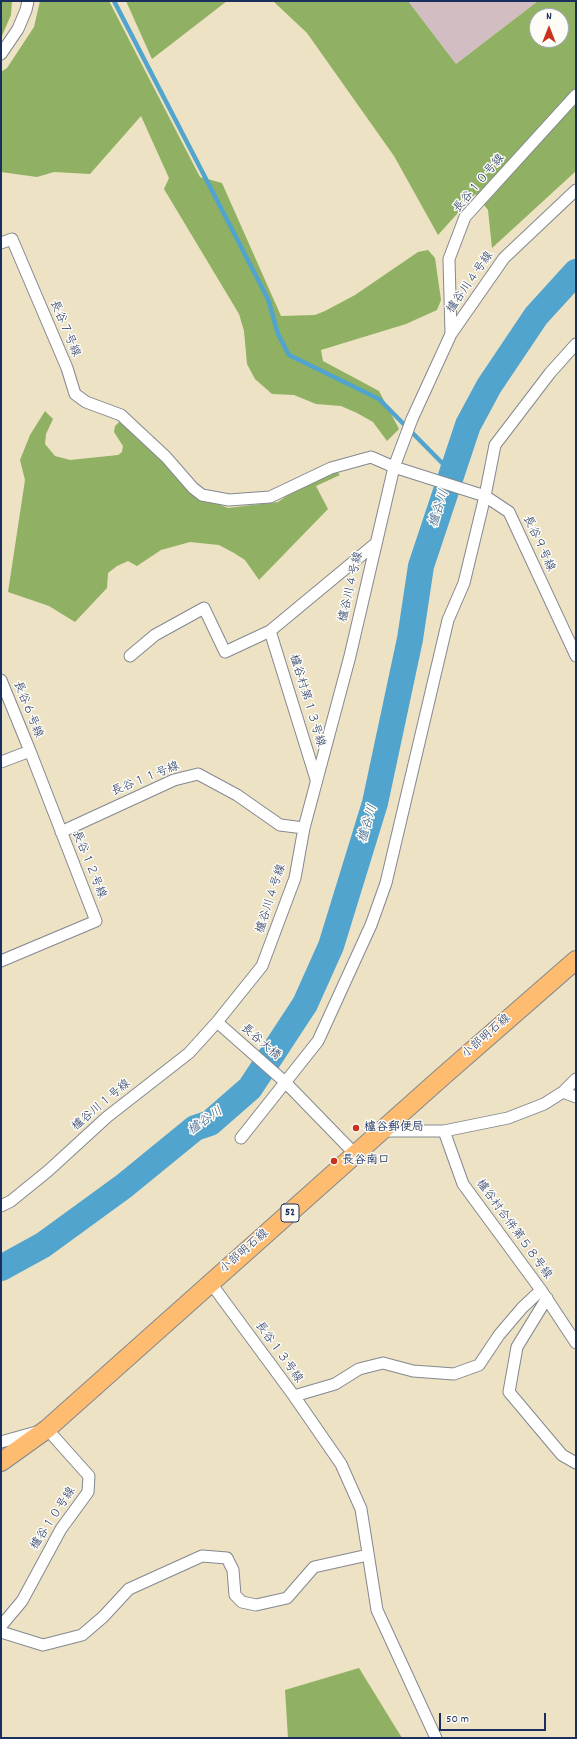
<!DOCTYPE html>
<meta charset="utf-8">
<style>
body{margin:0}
#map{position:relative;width:577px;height:1739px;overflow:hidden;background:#ede2c3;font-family:Dekko,sans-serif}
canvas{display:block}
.frame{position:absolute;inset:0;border:2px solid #1b2f5e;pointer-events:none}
.north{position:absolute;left:529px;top:8px;width:40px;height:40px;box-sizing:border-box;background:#fdfcf7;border:1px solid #a3aaba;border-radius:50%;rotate:0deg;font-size:11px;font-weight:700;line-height:16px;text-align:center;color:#1b2f5e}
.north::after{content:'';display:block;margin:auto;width:14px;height:18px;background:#c8321e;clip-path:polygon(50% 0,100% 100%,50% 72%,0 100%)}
.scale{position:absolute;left:439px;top:1713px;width:107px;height:18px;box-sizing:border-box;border:2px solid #1b2f5e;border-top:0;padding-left:5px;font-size:12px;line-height:14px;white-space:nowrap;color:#1b2f5e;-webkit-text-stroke:3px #fdfcf7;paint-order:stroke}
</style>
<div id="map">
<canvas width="577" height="1739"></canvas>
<div class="frame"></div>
<div class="north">N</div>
<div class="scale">50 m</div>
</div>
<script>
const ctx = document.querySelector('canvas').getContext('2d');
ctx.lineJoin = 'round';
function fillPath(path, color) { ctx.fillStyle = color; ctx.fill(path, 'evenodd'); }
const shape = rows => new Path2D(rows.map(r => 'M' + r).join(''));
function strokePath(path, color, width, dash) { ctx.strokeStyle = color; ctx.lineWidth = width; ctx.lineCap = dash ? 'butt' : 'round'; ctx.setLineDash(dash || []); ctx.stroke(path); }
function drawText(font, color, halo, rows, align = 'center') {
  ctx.font = font + ' Dekko,"Klee One",sans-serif'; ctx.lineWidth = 3; ctx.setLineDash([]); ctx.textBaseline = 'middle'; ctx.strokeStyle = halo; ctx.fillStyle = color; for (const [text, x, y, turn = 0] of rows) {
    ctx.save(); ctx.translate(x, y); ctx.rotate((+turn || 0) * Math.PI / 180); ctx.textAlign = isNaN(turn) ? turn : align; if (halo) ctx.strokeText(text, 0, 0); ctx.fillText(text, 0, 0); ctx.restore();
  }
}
const industrial = shape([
 [408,1,538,1,456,64]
]);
const forest = shape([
 [1,1,12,1,11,15,1,38],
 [40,1,109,1,200,177,222,183,281,316,315,315,325,311,355,295,418,252,428,250,435,258,441,300,437,310,406,324,321,350,323,361,379,391,399,429,387,441,373,422,357,413,341,406,316,404,294,395,272,394,255,379,247,364,244,331,239,314,164,189,169,178,141,116,90,174,54,172,37,177,1,172,1,72,7,68,34,27],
 [126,1,227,1,152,59],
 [273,1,408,1,456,64,538,1,576,1,576,171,492,248,488,210,475,194,438,235,394,156,307,33],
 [537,16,561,16,561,40,537,40],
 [45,411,53,419,46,434,45,444,55,456,70,460,118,455,122,452,123,446,114,432,115,426,122,419,196,495,228,508,278,502,305,483,335,470,340,475,316,486,328,509,259,580,245,560,234,553,219,545,190,542,161,550,137,566,128,561,117,566,108,573,107,588,75,622,49,606,8,592,25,480,20,460,30,435],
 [359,1668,402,1738,288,1738,285,1690]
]);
const stream = shape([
 [114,1,268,299,278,334,289,355,379,399,452,473]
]);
const river = shape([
 [1,1268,43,1245,124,1186,195,1128,210,1123,250,1088,305,1004,331,946,375,803,410,639,421,566,468,425,489,386,536,316,576,272]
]);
const minor = shape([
 [1,54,18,29,26,10,28,1],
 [1,243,12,239,67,368,75,394,86,402,121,415,166,457,193,488,202,495,229,500,270,497,331,468,371,457,394,467,485,496,509,512,576,656],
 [451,334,449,259,465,217,576,95],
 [270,631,316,779],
 [130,656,155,635,204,608,225,652,270,631,375,544],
 [1,680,30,751],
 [1,762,30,751,96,921,1,961],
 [61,832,174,780,198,774,237,795,280,825,304,828],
 [217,1022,285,1082,355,1154],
 [563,1092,576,1097],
 [381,1131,444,1131,508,1118,544,1104,563,1092,576,1079],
 [444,1131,463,1184,541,1290,576,1343],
 [241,1138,318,1041,371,925,386,883,448,620,464,583,485,496,495,445,550,373,576,344],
 [1,1206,11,1201,48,1171,107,1117,189,1053,217,1022,262,966,295,878,304,828,350,656,394,467,412,419,451,334,504,258,576,190],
 [210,1282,294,1396,335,1384,359,1369,383,1363,413,1371,454,1374,479,1365,499,1335,522,1308,541,1290],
 [547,1298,517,1347,509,1392,562,1455,576,1463],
 [294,1396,341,1464,361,1509,377,1610,436,1738],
 [1,1442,47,1429,89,1476,88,1492,61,1529,22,1601,1,1626],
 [1,1632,43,1645,82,1635,103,1617,129,1589,202,1556,227,1558,233,1570,235,1595,242,1602,256,1605,287,1598,314,1567,368,1555]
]);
const primary = shape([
 [1,1462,47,1429,442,1077,576,960]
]);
const markers = [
 [356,1128,4,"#c8321e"],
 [334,1161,4,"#c8321e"]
];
const shields = [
 [290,1213,18]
];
const shieldNames = [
 ["52",290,1213]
];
const streetNames = [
 ["長谷１０号線",480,184,-50],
 ["櫨谷川４号線",471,283,-55],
 ["長谷７号線",64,329,67],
 ["長谷９号線",538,544,65],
 ["櫨谷川４号線",352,587,-77],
 ["櫨谷村第１３号線",306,701,73],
 ["長谷６号線",27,710,68],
 ["長谷１１号線",146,780,-22],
 ["長谷１２号線",88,865,68],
 ["櫨谷川４号線",272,899,-72],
 ["小部明石線",487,1037,-41],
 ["長谷大橋",260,1043,41],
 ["櫨谷川１号線",102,1106,-40],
 ["櫨谷村合併第５８号線",513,1230,54],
 ["小部明石線",245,1252,-41],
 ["長谷１３号線",278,1353,54],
 ["櫨谷１０号線",54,1519,-57]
];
const poiNames = [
 ["櫨谷郵便局",364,1128],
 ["長谷南口",342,1161]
];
const waterNames = [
 ["櫨谷川",440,509,-72],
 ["櫨谷川",369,824,-73],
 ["櫨谷川",206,1122,-34]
];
fillPath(industrial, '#d2bec2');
fillPath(forest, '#90b063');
strokePath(stream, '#51a4cd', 4.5);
strokePath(river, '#51a4cd', 26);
strokePath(minor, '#848890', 13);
strokePath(primary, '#848890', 20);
strokePath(minor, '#fff', 11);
strokePath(primary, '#fdbc70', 18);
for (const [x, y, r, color] of markers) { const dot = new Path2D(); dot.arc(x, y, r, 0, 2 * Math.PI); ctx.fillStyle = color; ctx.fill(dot); strokePath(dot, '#fdfcf7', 1.5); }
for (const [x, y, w] of shields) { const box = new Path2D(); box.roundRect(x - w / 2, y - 9, w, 18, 3); ctx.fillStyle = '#fdfcf7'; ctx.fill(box); strokePath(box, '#1b2f5e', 1); }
drawText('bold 11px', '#1b2f5e', null, shieldNames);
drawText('12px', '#1b2f5e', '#fdfcf7', streetNames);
drawText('bold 12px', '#1b2f5e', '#fdfcf7', poiNames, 'left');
drawText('italic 13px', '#315e8a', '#fdfcf7', waterNames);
</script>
